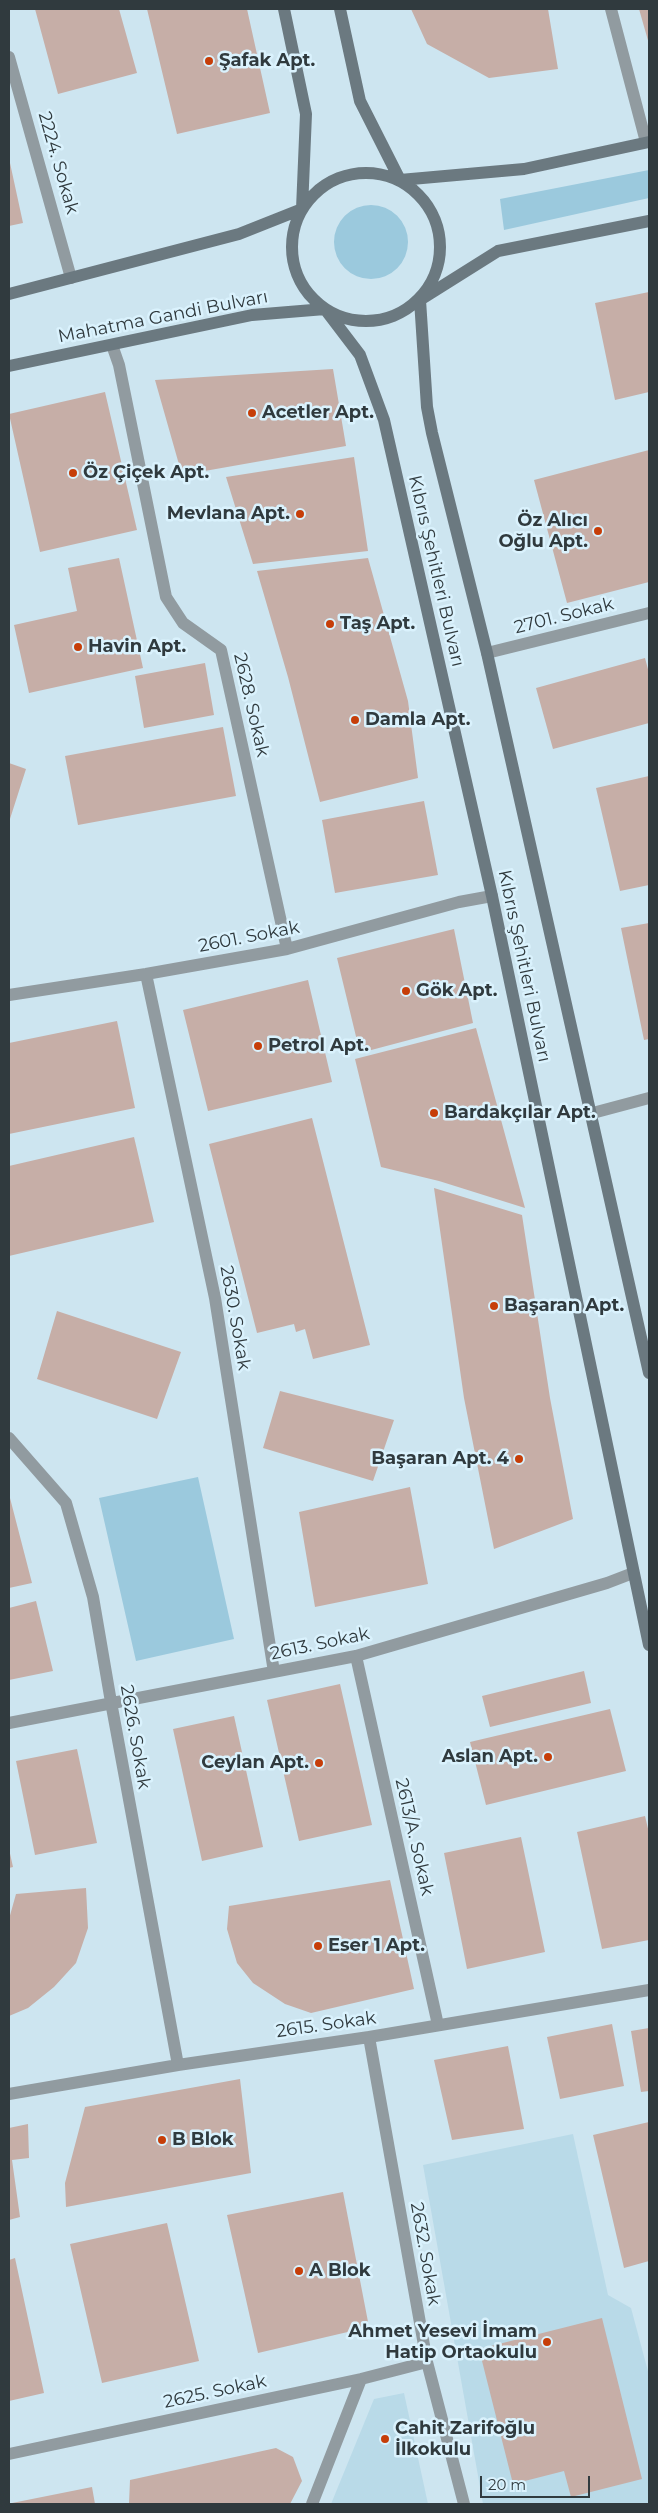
<!DOCTYPE html>
<meta charset="utf-8">
<style>
body{margin:0}
#map{position:relative;width:658px;height:2513px;overflow:hidden;background:#cde5f0;font-family:Montserrat,sans-serif}
canvas{display:block}
.frame{position:absolute;inset:0;border:10px solid #303a3e;pointer-events:none}
.scale{position:absolute;left:480px;top:2476px;width:110px;height:22px;box-sizing:border-box;border:2px solid #303a3e;border-top:0;padding-left:6px;font-size:15px;line-height:18px;white-space:nowrap;color:#303a3e;-webkit-text-stroke:4px #daf2fd;paint-order:stroke}
</style>
<div id="map">
<canvas width="658" height="2513"></canvas>
<div class="frame"></div>
<div class="scale">20 m</div>
</div>
<script>
const ctx = document.querySelector('canvas').getContext('2d');
ctx.lineJoin = 'round';
function fillPath(path, color) { ctx.fillStyle = color; ctx.fill(path, 'evenodd'); }
const shape = rows => new Path2D(rows.map(r => 'M' + r).join(''));
function strokePath(path, color, width, dash) { ctx.strokeStyle = color; ctx.lineWidth = width; ctx.lineCap = dash ? 'butt' : 'round'; ctx.setLineDash(dash || []); ctx.stroke(path); }
function drawText(font, color, halo, rows, align = 'center') {
  ctx.font = font + ' Montserrat,sans-serif'; ctx.lineWidth = 5; ctx.setLineDash([]); ctx.textBaseline = 'middle'; ctx.strokeStyle = halo; ctx.fillStyle = color; for (const [text, x, y, turn = 0] of rows) {
    ctx.save(); ctx.translate(x, y); ctx.rotate((+turn || 0) * Math.PI / 180); ctx.textAlign = isNaN(turn) ? turn : align; if (halo) ctx.strokeText(text, 0, 0); ctx.fillText(text, 0, 0); ctx.restore();
  }
}
const built = shape([
 [573,2134,608,2295,631,2308,649,2375,649,2502,648,2504,483,2504,423,2165],
 [404,2393,428,2504,331,2504,374,2399]
]);
const green = shape([
 [649,170,649,198,504,230,500,199],
 '334 242a37 37 0 1 1 74 0a37 37 0 1 1-74 0Z',
 [198,1477,234,1639,136,1661,99,1498]
]);
const building = shape([
 [35,9,119,9,137,73,58,94],
 [147,9,247,9,270,113,177,134],
 [411,9,548,9,558,69,489,78,427,44],
 [639,9,649,9,649,44],
 [10,163,23,223,9,226,9,164],
 [649,292,649,392,615,400,595,303],
 [333,369,346,446,182,475,155,380],
 [105,392,137,530,40,552,9,414],
 [649,450,649,582,567,603,534,480],
 [354,457,368,551,253,564,226,477],
 [119,558,143,668,29,693,14,625,77,611,68,568],
 [368,558,408,701,418,778,320,802,288,677,257,571],
 [645,658,649,673,649,723,553,749,536,688],
 [205,663,214,715,144,728,135,676],
 [223,727,236,796,78,825,65,756],
 [9,763,26,769,9,822],
 [649,776,649,885,620,891,596,788],
 [424,801,438,875,335,893,322,820],
 [649,923,649,1039,644,1040,621,928],
 [454,929,473,1023,360,1053,337,958],
 [308,980,332,1082,208,1111,183,1010],
 [117,1021,135,1108,9,1134,9,1043],
 [476,1028,525,1208,439,1181,381,1167,355,1059],
 [312,1118,370,1345,313,1359,305,1329,296,1332,294,1324,257,1333,209,1144],
 [134,1137,154,1222,9,1256,9,1166],
 [434,1188,522,1215,550,1398,573,1519,494,1549,464,1398],
 [57,1311,181,1352,157,1419,37,1379],
 [280,1391,394,1420,373,1481,263,1448],
 [410,1487,428,1584,315,1607,299,1512],
 [10,1498,32,1583,9,1588,9,1499],
 [36,1601,53,1671,9,1680,9,1608],
 [584,1671,591,1703,490,1727,482,1696],
 [340,1684,372,1825,299,1841,267,1700],
 [610,1709,626,1771,486,1805,470,1742],
 [234,1716,263,1847,202,1861,173,1729],
 [77,1749,97,1843,35,1855,16,1761],
 [645,1816,649,1833,649,1940,602,1949,577,1832],
 [521,1837,545,1952,467,1969,444,1853],
 [9,1849,13,1867,9,1868],
 [390,1880,414,1989,311,2013,285,2004,253,1983,237,1963,227,1929,229,1906],
 [86,1888,88,1928,76,1963,54,1987,28,2008,9,2016,9,1919,16,1894],
 [612,2024,624,2086,560,2099,547,2037],
 [649,2028,649,2091,641,2092,631,2031],
 [508,2046,524,2129,452,2140,434,2060],
 [240,2079,251,2173,66,2207,65,2183,85,2107],
 [649,2122,649,2261,624,2268,593,2135],
 [28,2124,29,2158,12,2160,20,2217,9,2220,9,2128],
 [343,2192,369,2327,258,2353,227,2215],
 [167,2223,199,2361,102,2383,70,2244],
 [15,2258,44,2393,9,2401,9,2260],
 [602,2318,642,2479,571,2497,564,2471,513,2484,479,2349],
 [276,2448,293,2457,302,2481,290,2504,129,2504,130,2480],
 [92,2487,95,2504,12,2504,12,2503]
]);
const minor = shape([
 [611,9,646,142],
 [9,57,71,278],
 [112,345,119,365,166,597,183,623,221,650,287,949],
 [487,653,649,613],
 [146,974,215,1298,274,1672],
 [9,995,146,974,287,949,459,902,492,896],
 [589,1114,649,1098],
 [9,1438,66,1503,93,1597,111,1702,178,2065],
 [356,1656,438,2025],
 [9,1723,356,1656,607,1583,633,1573],
 [369,2037,427,2362,464,2504],
 [9,2094,178,2065,369,2037,649,1990],
 [9,2454,361,2379,427,2362],
 [312,2504,361,2379]
]);
const secondary = shape([
 [340,9,360,101,400,180,524,169,649,142],
 '292 247a74 74 0 1 1 148 0a74 74 0 1 1-148 0Z',
 [649,221,498,251,420,300,427,407,432,433,487,653,649,1373],
 [9,294,239,234,302,209,306,114,284,9],
 [9,366,252,315,325,309,360,355,384,420,492,896,649,1645]
]);
const markers = [
 [209,61,5,"#c63e09"],
 [252,413,5,"#c63e09"],
 [73,473,5,"#c63e09"],
 [300,514,5,"#c63e09"],
 [598,531,5,"#c63e09"],
 [330,624,5,"#c63e09"],
 [78,647,5,"#c63e09"],
 [355,720,5,"#c63e09"],
 [406,991,5,"#c63e09"],
 [258,1046,5,"#c63e09"],
 [434,1113,5,"#c63e09"],
 [494,1306,5,"#c63e09"],
 [519,1459,5,"#c63e09"],
 [548,1757,5,"#c63e09"],
 [319,1763,5,"#c63e09"],
 [318,1946,5,"#c63e09"],
 [162,2140,5,"#c63e09"],
 [299,2271,5,"#c63e09"],
 [547,2342,5,"#c63e09"],
 [385,2439,5,"#c63e09"]
];
const poiNames = [
 ["Şafak Apt.",219,61],
 ["Acetler Apt.",262,413],
 ["Öz Çiçek Apt.",83,473],
 ["Mevlana Apt.",290,514,"right"],
 ["Öz Alıcı",588,521,"right"],
 ["Oğlu Apt.",588,542,"right"],
 ["Taş Apt.",340,624],
 ["Havin Apt.",88,647],
 ["Damla Apt.",365,720],
 ["Gök Apt.",416,991],
 ["Petrol Apt.",268,1046],
 ["Bardakçılar Apt.",444,1113],
 ["Başaran Apt.",504,1306],
 ["Başaran Apt. 4",509,1459,"right"],
 ["Aslan Apt.",538,1757,"right"],
 ["Ceylan Apt.",309,1763,"right"],
 ["Eser 1 Apt.",328,1946],
 ["B Blok",172,2140],
 ["A Blok",309,2271],
 ["Ahmet Yesevi İmam",537,2332,"right"],
 ["Hatip Ortaokulu",537,2353,"right"],
 ["Cahit Zarifoğlu",395,2429],
 ["İlkokulu",395,2450]
];
const streetNames = [
 ["2224. Sokak",58,163,74],
 ["Mahatma Gandi Bulvarı",163,317,-11],
 ["Kıbrıs Şehitleri Bulvarı",436,571,77],
 ["2701. Sokak",564,616,-14],
 ["2628. Sokak",251,705,77],
 ["2601. Sokak",249,937,-11],
 ["Kıbrıs Şehitleri Bulvarı",524,966,78],
 ["2630. Sokak",235,1318,80],
 ["2613. Sokak",320,1644,-12],
 ["2626. Sokak",135,1737,80],
 ["2613/A. Sokak",414,1837,77],
 ["2615. Sokak",326,2025,-8],
 ["2632. Sokak",425,2254,80],
 ["2625. Sokak",215,2392,-12]
];
fillPath(built, '#b9dae8');
fillPath(green, '#9bc9dd');
fillPath(building, '#c6aea7');
strokePath(minor, '#919ba0', 12);
strokePath(secondary, '#6b7980', 12);
for (const [x, y, r, color] of markers) { const dot = new Path2D(); dot.arc(x, y, r, 0, 2 * Math.PI); ctx.fillStyle = color; ctx.fill(dot); strokePath(dot, '#daf2fd', 2); }
drawText('bold 18px', '#303a3e', '#daf2fd', poiNames, 'left');
drawText('18px', '#303a3e', '#daf2fd', streetNames);
</script>
